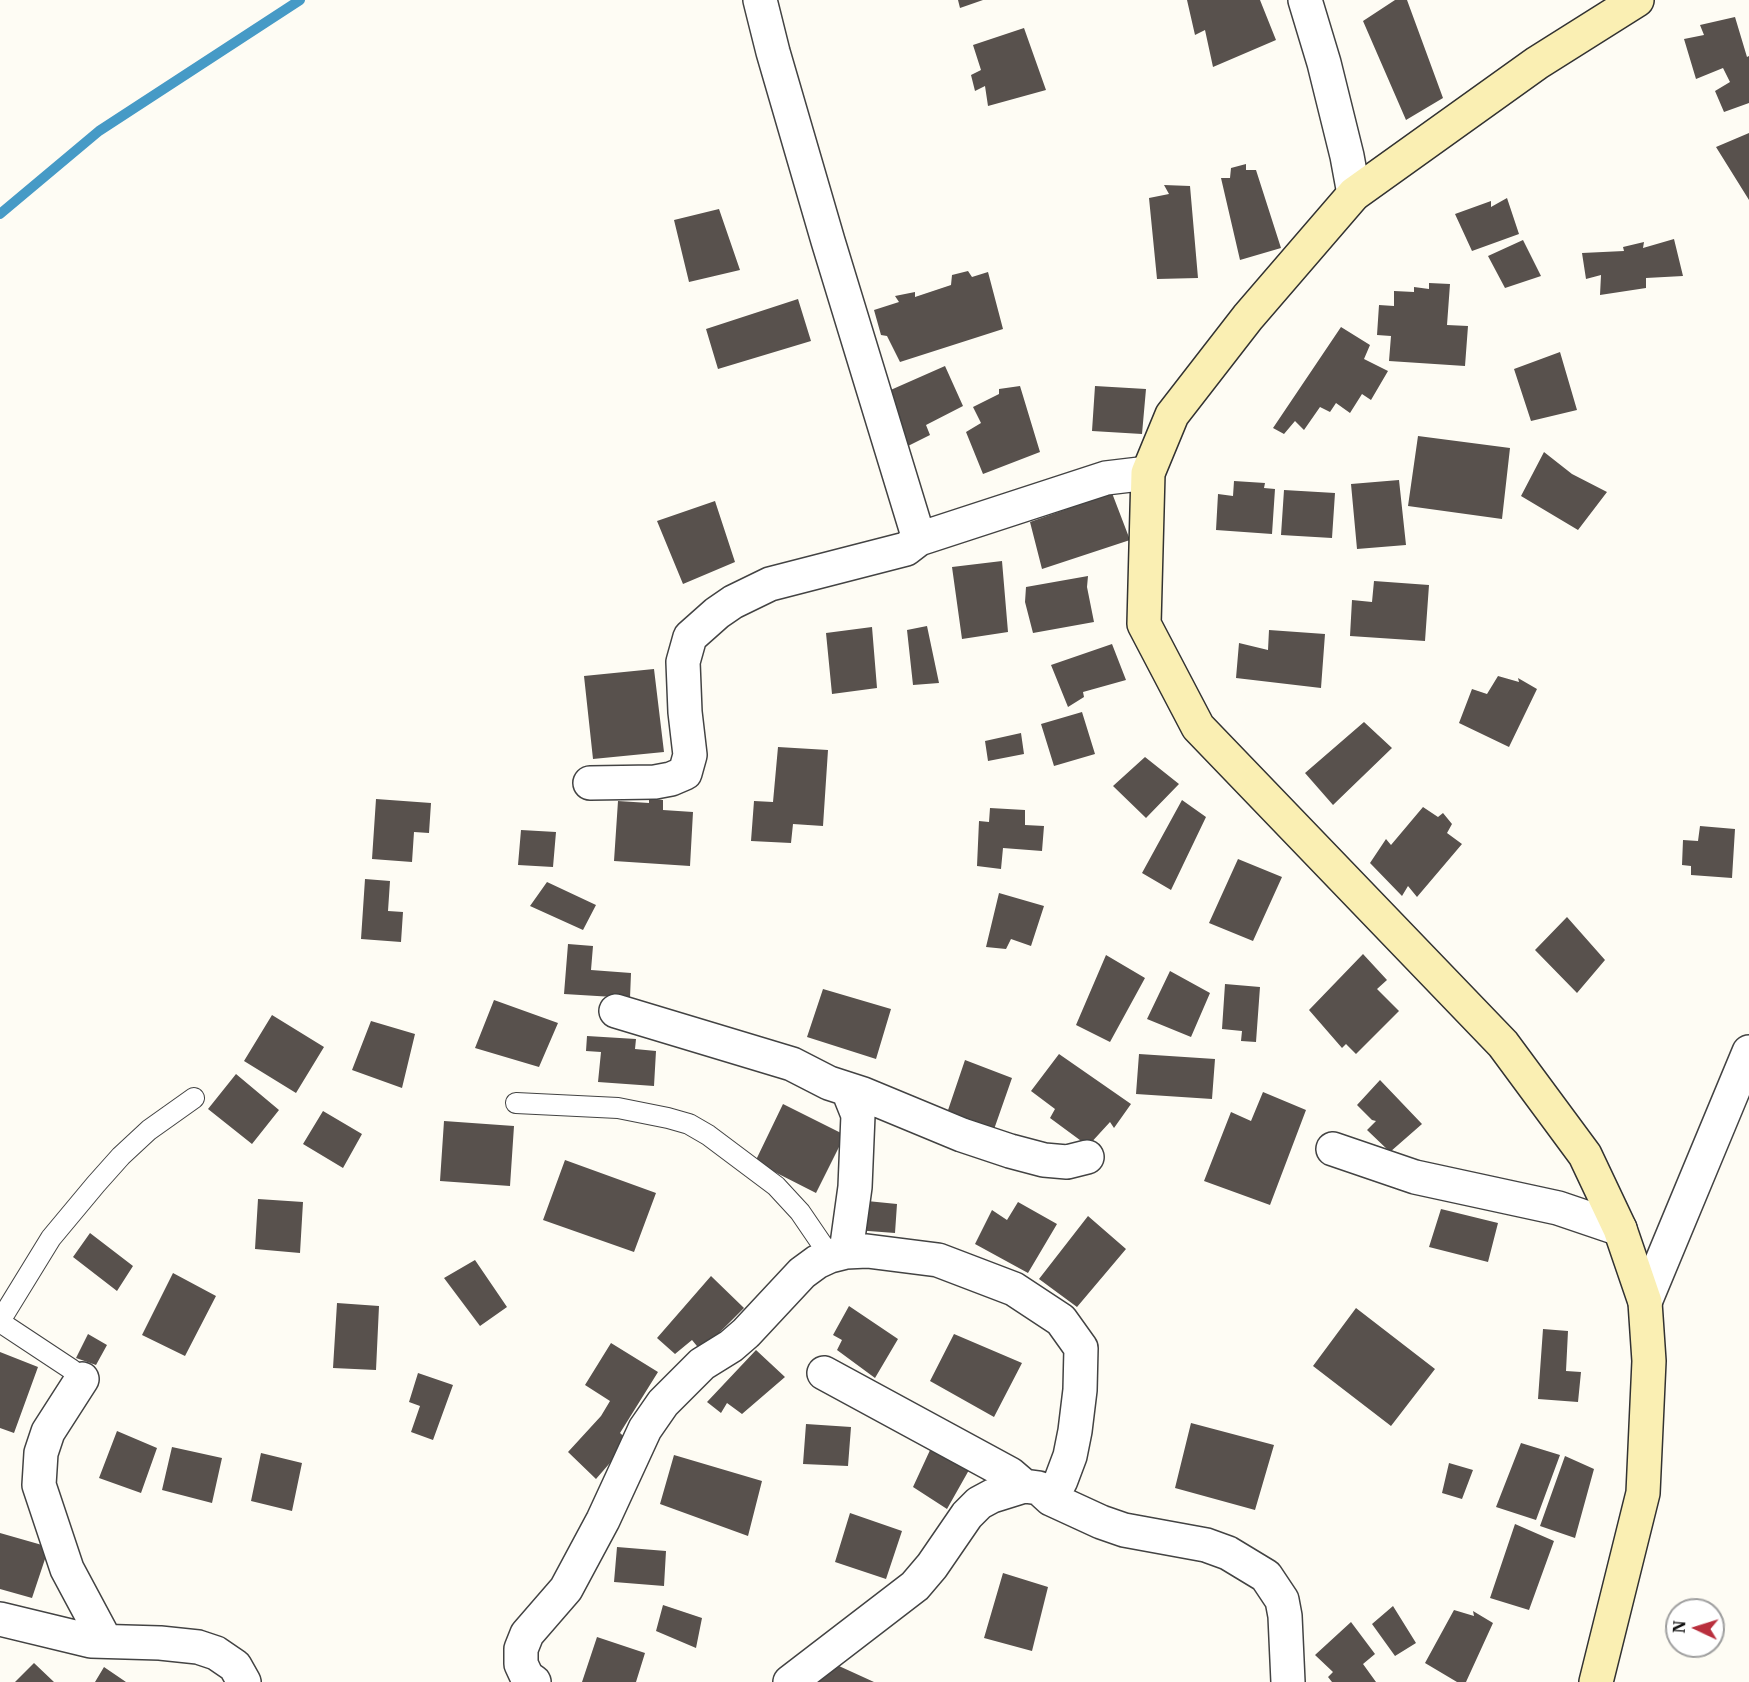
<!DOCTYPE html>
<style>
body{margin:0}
#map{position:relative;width:1749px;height:1682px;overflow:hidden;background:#fefcf4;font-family:"IBM Plex Serif",serif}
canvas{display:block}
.north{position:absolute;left:1665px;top:1598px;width:60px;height:60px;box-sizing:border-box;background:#fff;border:2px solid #9f9f9f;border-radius:50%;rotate:274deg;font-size:16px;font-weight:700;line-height:24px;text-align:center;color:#101010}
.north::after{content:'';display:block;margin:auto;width:21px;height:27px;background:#b92f3d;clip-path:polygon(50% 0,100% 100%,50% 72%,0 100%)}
</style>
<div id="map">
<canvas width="1749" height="1682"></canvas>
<div class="north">N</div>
</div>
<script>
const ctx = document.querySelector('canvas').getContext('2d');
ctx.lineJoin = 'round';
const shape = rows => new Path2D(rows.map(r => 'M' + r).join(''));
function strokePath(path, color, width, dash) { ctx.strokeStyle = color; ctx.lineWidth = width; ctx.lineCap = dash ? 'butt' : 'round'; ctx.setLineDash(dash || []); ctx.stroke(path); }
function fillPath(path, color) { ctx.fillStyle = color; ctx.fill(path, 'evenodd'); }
const stream = shape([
 [0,214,99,131,300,0]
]);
const building = shape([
 [958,0,983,0,960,8],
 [1187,0,1260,0,1276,40,1213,67,1205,30,1195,35],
 [1395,0,1407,0,1443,98,1406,120,1363,21],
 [1735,17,1747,57,1749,56,1749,103,1724,112,1715,91,1730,82,1723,68,1696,79,1684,39,1704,35,1700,25],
 [1024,28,1046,90,988,106,985,86,975,91,971,75,981,70,973,45],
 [1749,133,1749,200,1716,147],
 [1246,164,1246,170,1256,170,1281,248,1240,260,1221,178,1230,178,1231,168],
 [1164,185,1190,186,1198,278,1157,279,1149,198,1169,194],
 [1507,198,1519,234,1472,251,1455,214,1491,201,1491,207],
 [719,209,740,270,689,282,674,220],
 [1674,239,1683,276,1646,278,1646,288,1600,295,1601,275,1586,279,1582,253,1624,251,1623,247,1644,242,1643,248],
 [1523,240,1541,276,1505,288,1488,256],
 [968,271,972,277,988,272,1003,329,900,362,887,336,881,335,874,310,899,302,895,296,915,292,915,297,951,285,952,275],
 [1429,283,1450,284,1447,325,1468,326,1465,366,1389,361,1391,336,1377,335,1379,305,1394,306,1394,291,1414,292,1414,287,1429,289],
 [798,299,811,341,718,369,706,329],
 [1341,327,1370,345,1364,359,1388,371,1371,400,1362,394,1350,413,1336,403,1330,412,1320,407,1304,430,1295,421,1284,434,1273,428],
 [1560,352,1577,410,1531,421,1514,369],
 [945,366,963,406,926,425,930,435,904,448,877,396],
 [1020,386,1040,452,983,474,966,432,981,423,973,407,999,394,999,389],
 [1095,386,1146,389,1142,434,1092,431],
 [1418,436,1510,448,1502,519,1408,506],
 [1544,452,1572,474,1607,492,1578,530,1521,496],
 [1399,480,1406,545,1357,549,1351,484],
 [1234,481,1265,483,1264,488,1275,489,1272,534,1216,530,1218,494,1233,496],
 [1284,490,1335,493,1332,538,1281,535],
 [1112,493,1130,540,1042,569,1030,522],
 [715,501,735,562,683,584,657,521],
 [1002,561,1008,632,962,639,952,567],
 [1088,576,1087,587,1094,622,1033,633,1025,602,1026,587],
 [1374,581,1429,585,1425,641,1350,636,1352,600,1372,602],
 [927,626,939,683,913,685,907,630],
 [872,627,877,688,832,694,826,633],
 [1269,630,1325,634,1321,688,1236,678,1239,643,1268,650],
 [1112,644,1126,680,1083,692,1084,697,1068,707,1051,665],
 [654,669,664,752,593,759,584,676],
 [1498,676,1519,682,1518,678,1537,689,1509,747,1459,723,1472,689,1487,694],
 [1082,712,1095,754,1054,766,1041,724],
 [1364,722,1392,748,1333,805,1305,773],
 [1021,733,1024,754,988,761,985,741],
 [778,747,828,750,823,826,793,824,791,843,751,841,754,801,773,802],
 [1145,757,1179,784,1146,818,1113,786],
 [649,798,663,800,663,810,693,812,690,866,614,861,618,801,649,803],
 [376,799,431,803,429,833,414,832,412,862,372,859],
 [1182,800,1206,817,1171,890,1142,873],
 [1423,807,1438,817,1443,813,1452,824,1447,833,1462,844,1417,897,1408,886,1402,896,1370,863,1386,839,1391,845],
 [990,808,1025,810,1025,825,1044,826,1042,851,1003,848,1001,869,977,866,979,821,989,822],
 [1700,826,1735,829,1732,878,1691,875,1691,866,1682,865,1683,840,1698,841],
 [521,830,556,832,553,867,518,865],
 [1238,859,1282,877,1253,941,1209,923],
 [365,879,390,881,388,911,403,912,401,942,361,939],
 [547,882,596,905,583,930,530,906],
 [999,893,1044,906,1031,946,1011,939,1006,949,986,947],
 [1567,917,1605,960,1577,993,1535,950],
 [568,944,593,946,591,970,631,973,630,998,564,994],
 [1363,954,1387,980,1377,989,1399,1011,1356,1054,1346,1044,1342,1048,1309,1010],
 [1106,955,1145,978,1110,1042,1076,1025],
 [1170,971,1210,993,1191,1037,1147,1019],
 [1225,984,1260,987,1256,1042,1241,1041,1242,1031,1222,1029],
 [823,989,891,1009,876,1059,807,1037],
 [494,1000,558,1023,539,1067,475,1048],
 [272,1015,324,1047,296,1093,244,1061],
 [371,1021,415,1034,402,1088,352,1070],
 [587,1036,636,1039,635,1049,656,1051,654,1086,598,1082,601,1052,586,1051],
 [1059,1054,1131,1104,1114,1128,1110,1122,1088,1146,1050,1118,1055,1109,1031,1091],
 [1139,1054,1215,1059,1212,1099,1136,1094],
 [965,1060,1012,1078,992,1135,945,1119],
 [236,1074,279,1110,252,1144,208,1109],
 [1380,1080,1422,1124,1390,1152,1367,1130,1376,1121,1372,1120,1357,1105],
 [1263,1092,1306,1110,1270,1205,1204,1181,1231,1112,1251,1121],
 [783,1104,845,1135,816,1193,755,1162],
 [323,1111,362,1134,343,1168,303,1144],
 [444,1121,514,1126,510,1186,440,1181],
 [565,1160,656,1193,634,1252,543,1220],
 [258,1199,303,1202,300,1253,255,1249],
 [857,1200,897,1204,895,1233,855,1230],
 [1018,1202,1057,1224,1028,1273,975,1244,992,1210,1007,1220],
 [1441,1209,1498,1223,1488,1262,1429,1247],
 [1088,1216,1126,1249,1077,1307,1039,1279],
 [90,1233,133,1266,117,1291,73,1257],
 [475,1260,507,1307,480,1326,444,1278],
 [173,1273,216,1296,185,1356,142,1335],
 [711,1276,744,1308,701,1351,692,1340,675,1354,657,1338],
 [337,1303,379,1306,376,1370,333,1368],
 [849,1306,898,1339,875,1378,837,1350,842,1340,833,1335],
 [1356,1308,1435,1369,1391,1426,1313,1366],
 [1543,1329,1568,1331,1566,1371,1581,1372,1578,1402,1538,1399],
 [88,1334,107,1345,96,1365,76,1358],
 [954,1334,1022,1363,994,1417,930,1381],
 [611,1343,658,1372,620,1433,629,1441,596,1479,568,1452,601,1416,610,1401,585,1385],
 [756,1350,785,1377,742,1414,727,1403,721,1413,707,1402],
 [0,1352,38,1367,14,1433,0,1428],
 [418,1373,453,1385,433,1440,411,1432,420,1406,409,1402],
 [1191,1423,1274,1445,1255,1510,1175,1488],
 [806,1424,851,1427,848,1466,803,1464],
 [117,1431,157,1448,141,1493,99,1478],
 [1521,1443,1560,1455,1536,1520,1496,1507],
 [172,1447,222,1458,212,1503,162,1490],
 [931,1448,969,1470,947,1509,913,1487],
 [261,1453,302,1463,292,1511,251,1501],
 [674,1455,762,1481,748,1536,660,1504],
 [1565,1456,1594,1469,1575,1538,1540,1526],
 [1449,1463,1473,1470,1462,1499,1442,1493],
 [850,1513,902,1531,886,1579,835,1562],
 [1515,1524,1554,1541,1529,1610,1490,1598],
 [0,1533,49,1547,32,1598,0,1589],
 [617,1547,666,1551,664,1586,614,1582],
 [1003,1573,1048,1587,1032,1651,984,1638],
 [663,1605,702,1618,696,1648,656,1631],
 [1393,1606,1416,1643,1395,1656,1372,1624],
 [1454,1610,1474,1616,1473,1611,1493,1623,1466,1682,1457,1682,1425,1663],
 [1351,1622,1375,1654,1363,1664,1376,1682,1332,1682,1328,1677,1333,1672,1315,1655],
 [597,1637,645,1653,636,1682,582,1682],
 [828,1661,874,1682,817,1682],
 [34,1663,54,1682,15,1682],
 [104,1667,126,1682,95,1682]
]);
const lane = shape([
 [516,1103,618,1108,668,1118,689,1124,708,1135,776,1186,800,1212,830,1256],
 [0,1321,51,1238,96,1184,121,1156,149,1130,194,1098],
 [0,1322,71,1369,82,1379]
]);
const street = shape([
 [760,0,773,52,828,241,919,539],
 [1305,0,1324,63,1347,156,1354,194],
 [590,783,655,782,671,779,685,773,690,755,685,712,683,662,690,637,717,613,733,602,770,584,906,549,919,539,1106,478,1148,473],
 [616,1011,792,1064,829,1083,863,1094,962,1135,1010,1151,1044,1160,1067,1162,1087,1157],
 [1333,1149,1415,1177,1558,1208,1620,1229],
 [846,1252,855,1187,858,1115,848,1090],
 [1645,1302,1749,1052],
 [824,1373,1010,1474,1024,1486],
 [82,1379,48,1432,41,1453,39,1485,67,1569,105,1640],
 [0,1619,91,1641,160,1643,198,1647,216,1653,235,1666,244,1682],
 [534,1682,527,1677,521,1664,521,1649,527,1634,566,1589,603,1520,645,1429,663,1403,702,1364,731,1346,746,1333,802,1273,817,1262,830,1256,846,1252,867,1251,938,1260,1014,1289,1061,1320,1081,1348,1080,1390,1075,1431,1070,1456,1061,1480,1051,1499],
 [790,1682,915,1586,932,1566,967,1515,979,1503,992,1496,1024,1486,1039,1488,1051,1499,1101,1522,1124,1530,1206,1545,1228,1553,1266,1576,1282,1600,1285,1616,1288,1682]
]);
const secondary = shape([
 [1596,1682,1643,1493,1649,1361,1645,1302,1620,1229,1585,1155,1503,1044,1198,727,1144,624,1148,473,1172,415,1248,317,1354,194,1537,63,1637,0]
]);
strokePath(stream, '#469ac6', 10);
fillPath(building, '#58514d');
strokePath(lane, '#434343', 22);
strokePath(street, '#434343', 36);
strokePath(secondary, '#323232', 36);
strokePath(lane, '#fff', 20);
strokePath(street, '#fff', 33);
strokePath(secondary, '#faefb3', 33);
</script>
